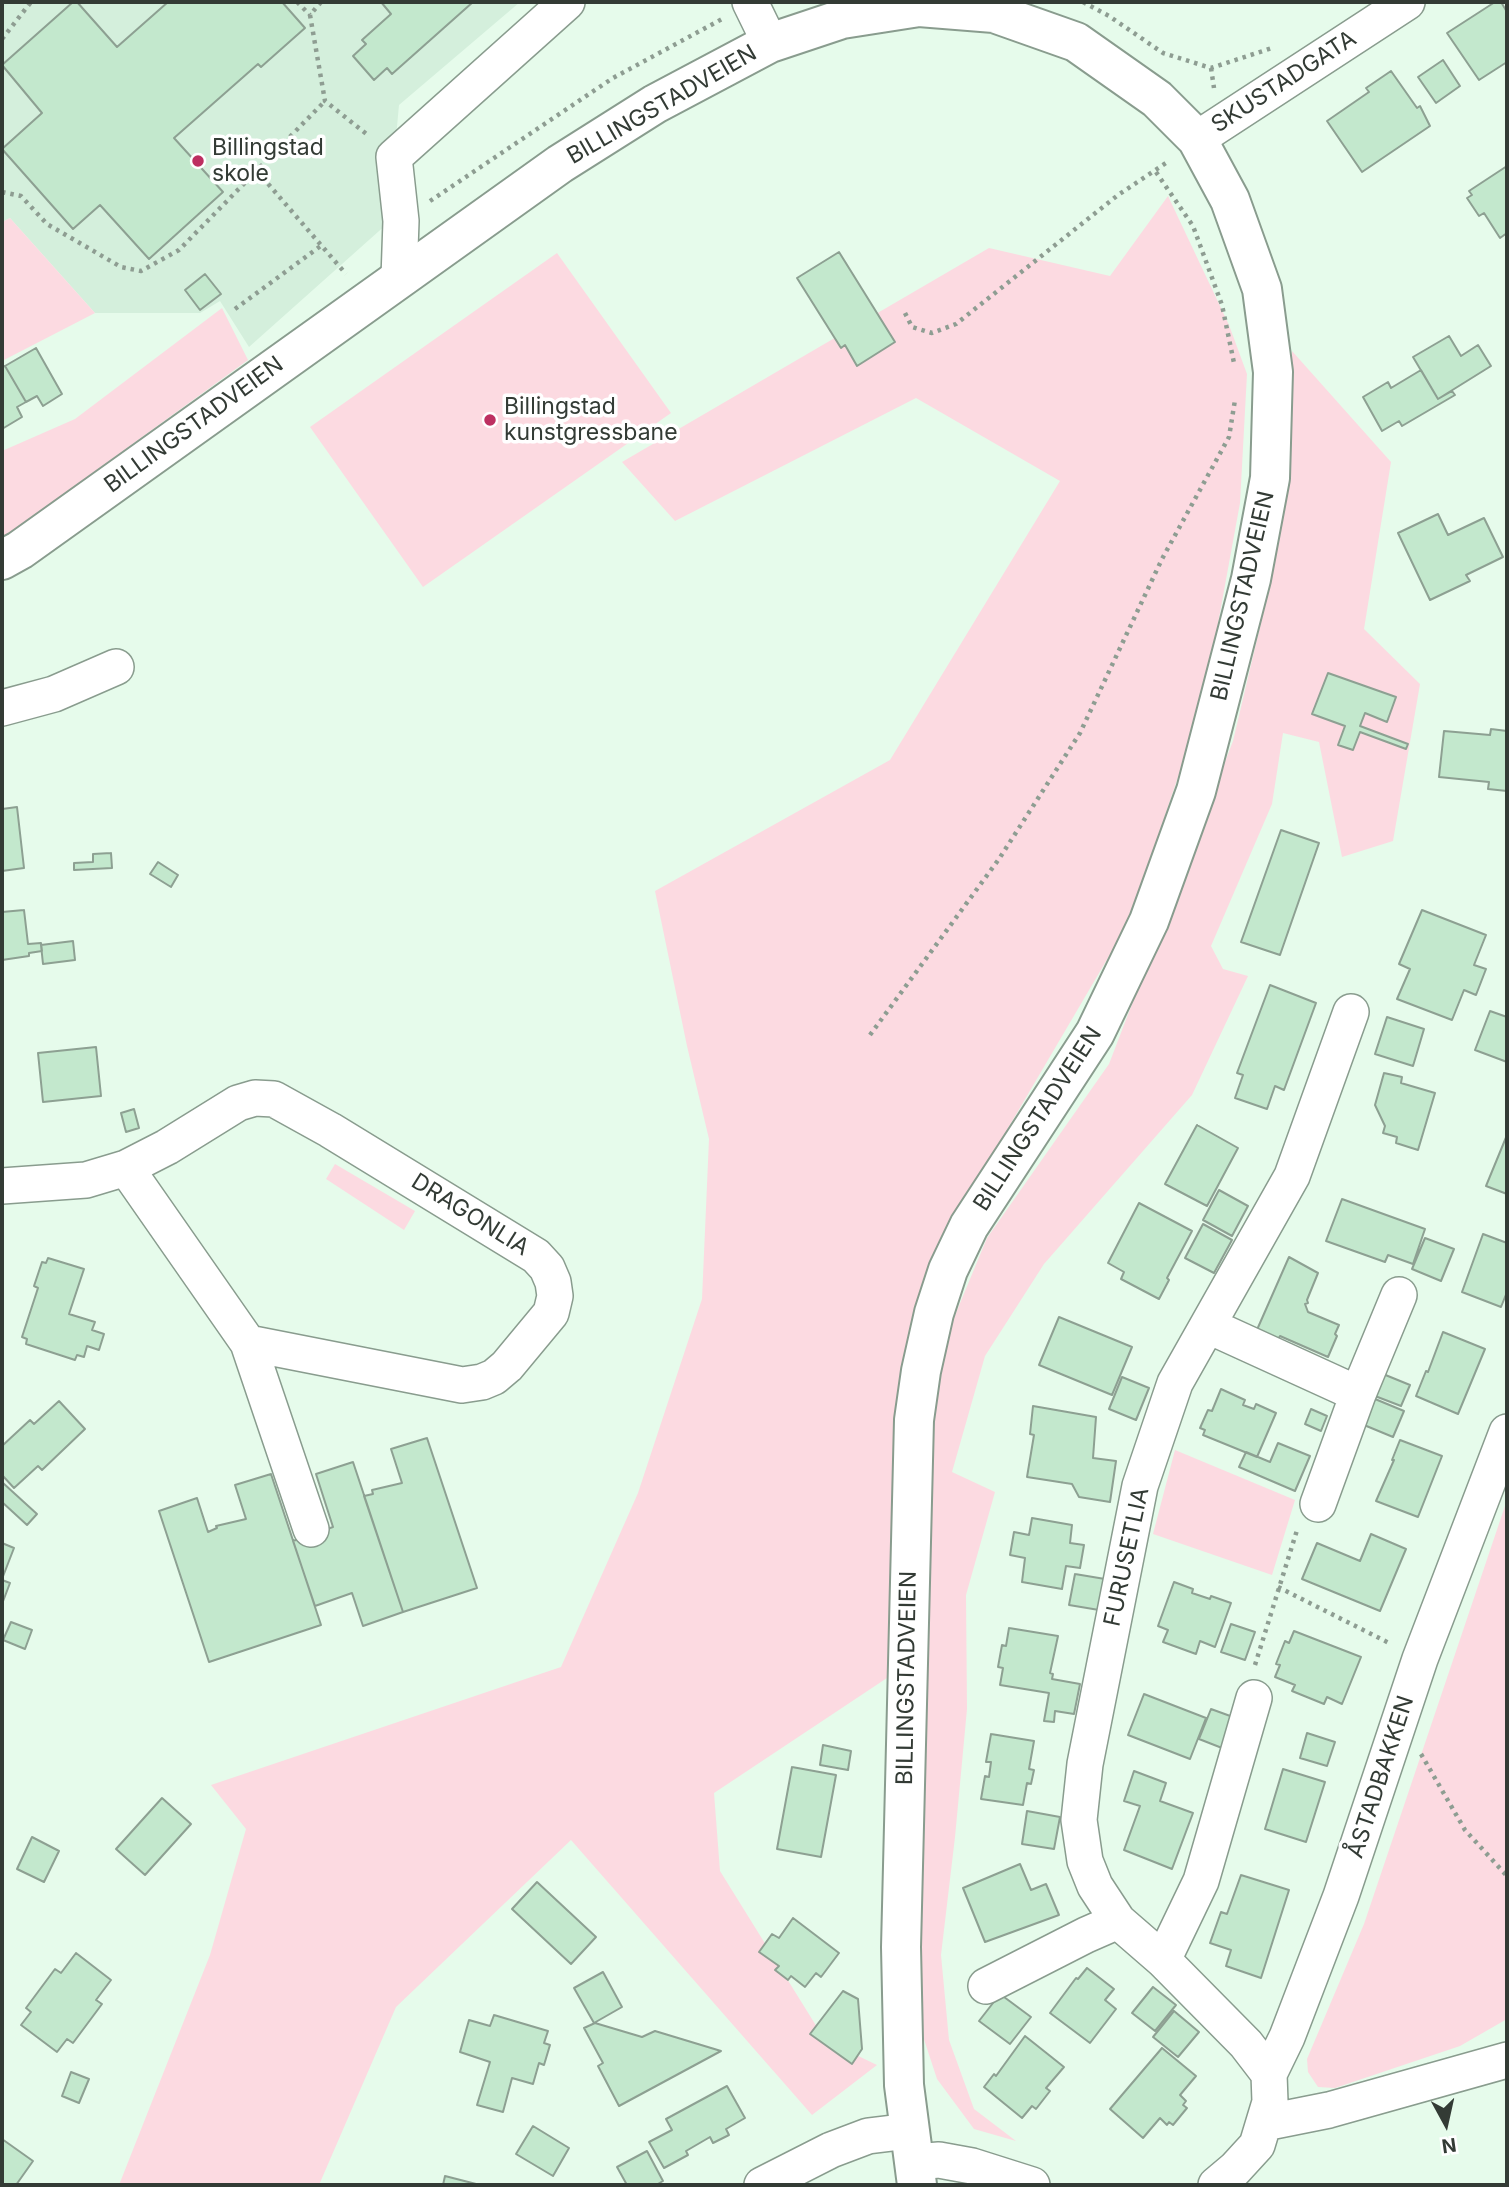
<!DOCTYPE html>
<meta charset="utf-8">
<style>
body{margin:0}
#map{position:relative;width:1509px;height:2187px;overflow:hidden;background:#e6fbeb;font-family:Inter,sans-serif}
canvas{display:block}
.frame{position:absolute;inset:0;border:4px solid #333b35;pointer-events:none}
.north{position:absolute;left:1411px;top:2089px;width:70px;height:70px;-webkit-text-stroke:5px #fff;paint-order:stroke;rotate:172deg;font-size:19px;font-weight:700;line-height:28px;text-align:center;color:#333b35}
.north::after{content:'';display:block;margin:auto;width:24px;height:32px;background:#333b35;clip-path:polygon(50% 0,100% 100%,50% 72%,0 100%)}
</style>
<div id="map">
<canvas width="1509" height="2187"></canvas>
<div class="frame"></div>
<div class="north">N</div>
</div>
<script>
const ctx = document.querySelector('canvas').getContext('2d');
ctx.lineJoin = 'round';
function fillPath(path, color) { ctx.fillStyle = color; ctx.fill(path, 'evenodd'); }
const shape = rows => new Path2D(rows.map(r => 'M' + r).join(''));
function strokePath(path, color, width, dash) { ctx.strokeStyle = color; ctx.lineWidth = width; ctx.lineCap = dash ? 'butt' : 'round'; ctx.setLineDash(dash || []); ctx.stroke(path); }
function drawText(font, color, halo, rows, align = 'center') {
  ctx.font = font + ' Inter,sans-serif'; ctx.lineWidth = 7; ctx.setLineDash([]); ctx.textBaseline = 'middle'; ctx.strokeStyle = halo; ctx.fillStyle = color; for (const [text, x, y, turn = 0] of rows) {
    ctx.save(); ctx.translate(x, y); ctx.rotate((+turn || 0) * Math.PI / 180); ctx.textAlign = isNaN(turn) ? turn : align; if (halo) ctx.strokeText(text, 0, 0); ctx.fillText(text, 0, 0); ctx.restore();
  }
}
const built = shape([
 [2,2,520,2,399,105,388,223,249,347,220,301,200,313,95,313,10,218,2,222]
]);
const green = shape([
 [1168,196,1229,325,1247,374,1240,503,1204,700,1129,922,957,1215,913,1316,896,1456,890,1676,714,1793,720,1871,825,2040,877,2065,812,2115,571,1840,396,2007,319,2185,119,2185,210,1955,246,1829,211,1785,561,1667,638,1493,702,1299,709,1139,687,1046,655,891,890,760,1060,481,916,398,675,521,622,462,989,248,1110,276],
 [10,218,95,313,2,361,2,222],
 [557,253,671,413,423,587,310,427],
 [222,308,248,360,2,539,2,451,75,419],
 [1292,351,1391,462,1364,629,1420,684,1393,841,1342,857,1319,742,1283,733,1272,804,1211,946,1223,969,1248,976,1192,1095,1044,1264,985,1356,952,1472,995,1492,966,1595,967,1709,955,1837,941,1955,949,2040,974,2109,1016,2141,974,2129,937,2079,918,2021,929,1462,944,1342,987,1238,1109,1064,1233,741,1268,593,1291,453],
 [335,1164,415,1211,404,1230,326,1179],
 [1175,1450,1295,1500,1272,1575,1153,1534],
 [1507,1500,1507,2019,1460,2046,1335,2088,1318,2087,1308,2072,1307,2059,1364,1924]
]);
const building = shape([
 [73,2,77,2,117,47,168,2,282,2,305,28,261,67,258,64,174,138,223,192,149,259,100,205,73,229,2,149,42,113,2,65,73,2],
 [381,2,473,2,392,74,387,68,374,80,353,56,366,44,362,40,391,14,381,2],
 [1495,2,1501,2,1507,12,1507,62,1479,80,1447,33,1495,2],
 [1443,60,1460,86,1436,103,1418,77,1443,60],
 [1391,71,1417,108,1420,106,1430,126,1362,172,1327,121,1369,92,1366,88,1391,71],
 [1507,166,1507,233,1500,238,1484,213,1479,216,1467,198,1472,195,1469,191,1507,166],
 [839,252,895,342,857,366,845,345,841,348,797,278,839,252],
 [205,274,221,294,200,310,185,290,205,274],
 [1449,336,1461,356,1478,345,1491,366,1438,399,1413,357,1449,336],
 [36,348,62,394,43,406,37,396,26,402,5,366,36,348],
 [5,366,26,402,17,407,22,417,2,429,2,367,5,366],
 [1421,370,1438,399,1452,391,1455,395,1402,426,1399,421,1382,431,1363,397,1388,382,1391,388,1421,370],
 [1438,514,1448,535,1484,518,1503,557,1466,575,1470,581,1430,600,1398,533,1438,514],
 [1328,673,1396,697,1387,722,1365,713,1360,726,1408,744,1406,749,1360,732,1353,750,1338,745,1345,726,1312,714,1328,673],
 [1491,729,1507,731,1507,791,1488,789,1489,782,1439,777,1444,731,1490,735,1491,729],
 [17,807,24,868,2,871,2,809,17,807],
 [1281,830,1319,843,1280,955,1241,942,1281,830],
 [111,853,112,868,74,870,74,863,93,862,93,854,111,853],
 [158,862,178,875,171,887,150,874,158,862],
 [24,910,28,944,41,943,42,951,29,953,29,956,2,960,2,912,24,910],
 [1422,910,1486,935,1474,965,1486,969,1476,995,1464,990,1452,1020,1397,999,1410,969,1399,964,1422,910],
 [73,941,75,960,43,964,41,945,73,941],
 [1270,985,1316,1003,1284,1090,1275,1086,1267,1109,1235,1098,1243,1075,1237,1073,1270,985],
 [1490,1011,1507,1017,1507,1062,1475,1050,1490,1011],
 [1387,1017,1424,1029,1413,1066,1375,1054,1387,1017],
 [96,1047,101,1096,43,1102,38,1053,96,1047],
 [1384,1073,1402,1077,1401,1083,1435,1093,1418,1150,1396,1143,1397,1137,1383,1133,1385,1126,1375,1105,1384,1073],
 [134,1109,139,1128,126,1132,121,1113,134,1109],
 [1197,1125,1238,1148,1207,1206,1165,1184,1197,1125],
 [1507,1135,1507,1194,1486,1186,1507,1135],
 [1219,1190,1248,1206,1232,1236,1203,1220,1219,1190],
 [1342,1199,1425,1229,1413,1264,1388,1255,1385,1262,1326,1241,1342,1199],
 [1139,1203,1192,1231,1167,1278,1169,1280,1159,1299,1121,1279,1124,1272,1108,1263,1139,1203],
 [1203,1224,1232,1240,1214,1273,1185,1258,1203,1224],
 [1483,1234,1507,1243,1507,1292,1501,1307,1462,1292,1483,1234],
 [1425,1238,1454,1249,1441,1281,1412,1269,1425,1238],
 [1289,1257,1318,1273,1307,1300,1308,1303,1305,1304,1308,1312,1339,1325,1335,1334,1337,1336,1328,1357,1280,1336,1277,1341,1256,1332,1289,1257],
 [48,1258,84,1269,69,1314,95,1322,92,1330,104,1334,99,1350,87,1346,84,1357,77,1355,75,1360,26,1344,27,1339,22,1337,38,1288,34,1286,42,1262,46,1263,48,1258],
 [1059,1317,1132,1347,1112,1395,1039,1365,1059,1317],
 [1443,1332,1485,1349,1458,1414,1416,1396,1426,1371,1428,1372,1443,1332],
 [1383,1374,1410,1385,1401,1406,1375,1396,1383,1374],
 [1122,1377,1149,1388,1136,1420,1109,1409,1122,1377],
 [1221,1389,1245,1400,1243,1405,1254,1409,1256,1404,1276,1413,1257,1457,1203,1435,1205,1430,1200,1428,1208,1410,1212,1411,1221,1389],
 [1375,1399,1404,1411,1393,1437,1364,1425,1375,1399],
 [59,1401,85,1429,42,1470,38,1466,14,1488,2,1475,2,1446,30,1420,34,1424,59,1401],
 [1033,1406,1096,1417,1093,1458,1116,1461,1110,1502,1079,1497,1072,1484,1027,1477,1034,1435,1030,1434,1033,1406],
 [1311,1409,1327,1416,1321,1431,1305,1424,1311,1409],
 [427,1438,477,1588,403,1612,364,1496,373,1494,372,1490,402,1483,391,1449,427,1438],
 [1400,1440,1442,1456,1418,1517,1376,1501,1394,1460,1392,1460,1400,1440],
 [1278,1443,1310,1456,1295,1491,1239,1467,1246,1452,1270,1462,1278,1443],
 [353,1462,403,1612,363,1626,352,1593,315,1606,293,1541,333,1527,316,1474,353,1462],
 [271,1474,321,1625,209,1662,159,1511,197,1498,208,1532,217,1528,216,1526,246,1519,235,1485,271,1474],
 [3,1483,37,1514,27,1525,2,1502,3,1483],
 [1032,1518,1072,1525,1070,1543,1084,1545,1080,1568,1066,1566,1062,1589,1022,1582,1025,1558,1010,1555,1014,1532,1029,1535,1032,1518],
 [1371,1534,1406,1549,1380,1611,1302,1579,1317,1543,1360,1561,1371,1534],
 [2,1543,14,1548,2,1579,2,1543],
 [1075,1574,1105,1579,1099,1610,1069,1605,1075,1574],
 [2,1580,10,1583,2,1604,2,1580],
 [1174,1582,1193,1589,1192,1593,1210,1599,1211,1596,1231,1603,1215,1647,1200,1641,1196,1654,1163,1642,1168,1630,1158,1626,1174,1582],
 [11,1622,32,1630,25,1649,3,1640,11,1622],
 [1231,1624,1255,1632,1245,1660,1221,1652,1231,1624],
 [1009,1628,1058,1636,1050,1673,1053,1674,1052,1679,1080,1684,1074,1714,1055,1711,1054,1722,1044,1721,1049,1693,1000,1685,1003,1668,998,1667,1002,1645,1006,1646,1009,1628],
 [1294,1631,1361,1657,1342,1704,1327,1697,1324,1704,1292,1691,1295,1685,1275,1677,1280,1665,1276,1664,1285,1641,1289,1643,1294,1631],
 [1144,1694,1206,1718,1190,1759,1128,1735,1144,1694],
 [1211,1709,1233,1717,1222,1748,1199,1739,1211,1709],
 [1307,1733,1335,1742,1327,1766,1300,1758,1307,1733],
 [991,1734,1034,1741,1029,1769,1034,1770,1031,1784,1027,1783,1023,1805,981,1799,985,1776,989,1777,991,1762,986,1762,991,1734],
 [823,1745,851,1751,848,1770,820,1765,823,1745],
 [792,1767,836,1775,821,1857,777,1849,792,1767],
 [1283,1769,1325,1782,1306,1842,1265,1829,1283,1769],
 [1134,1771,1166,1783,1160,1801,1193,1813,1172,1869,1124,1850,1140,1806,1124,1801,1134,1771],
 [162,1798,191,1824,145,1875,116,1849,162,1798],
 [1027,1811,1060,1817,1054,1849,1022,1844,1027,1811],
 [32,1837,59,1851,44,1882,17,1869,32,1837],
 [1020,1864,1031,1890,1046,1884,1059,1915,985,1942,963,1888,1020,1864],
 [1241,1875,1289,1890,1261,1978,1226,1966,1231,1950,1210,1943,1221,1912,1227,1914,1241,1875],
 [537,1882,596,1937,571,1964,512,1909,537,1882],
 [793,1918,839,1953,821,1977,816,1973,805,1987,791,1976,788,1980,775,1970,779,1966,759,1952,772,1934,779,1938,793,1918],
 [76,1953,111,1980,96,2000,102,2004,73,2043,67,2039,57,2052,21,2025,31,2012,26,2008,55,1969,61,1973,76,1953],
 [1087,1968,1114,1989,1105,2000,1116,2009,1090,2043,1050,2013,1076,1978,1078,1979,1087,1968],
 [603,1972,622,2007,594,2023,574,1988,603,1972],
 [1153,1987,1176,2005,1155,2031,1132,2013,1153,1987],
 [843,1991,858,1999,862,2049,852,2064,810,2034,843,1991],
 [1000,1994,1031,2017,1010,2044,979,2021,1000,1994],
 [1174,2011,1199,2032,1178,2057,1153,2037,1174,2011],
 [494,2015,548,2031,544,2043,550,2045,544,2065,539,2063,533,2084,512,2078,503,2112,477,2105,490,2062,460,2052,469,2020,490,2026,494,2015],
 [595,2023,642,2037,655,2031,721,2051,619,2106,598,2066,603,2063,584,2028,595,2023],
 [1025,2036,1064,2067,1046,2088,1050,2091,1036,2109,1032,2106,1022,2118,984,2087,994,2074,996,2076,1025,2036],
 [1162,2048,1196,2076,1180,2095,1186,2101,1183,2105,1187,2108,1173,2125,1169,2122,1167,2125,1160,2118,1143,2138,1110,2109,1162,2048],
 [71,2072,89,2079,79,2103,62,2096,71,2072],
 [727,2086,745,2118,726,2129,729,2135,713,2143,710,2137,686,2151,688,2155,664,2168,649,2142,672,2130,666,2119,727,2086],
 [533,2126,569,2148,553,2176,516,2154,533,2126],
 [2,2139,33,2161,16,2185,2,2185,2,2139],
 [647,2151,663,2181,656,2185,627,2185,617,2167,647,2151],
 [445,2176,480,2185,443,2185,445,2176]
]);
const path = shape([
 [297,2,310,15],
 [321,2,310,15,325,101,369,136],
 [1083,2,1109,16,1163,53,1211,68,1272,48],
 [2,39,31,2],
 [1211,68,1214,88],
 [257,171,346,274],
 [1156,172,1193,226,1222,305,1234,363],
 [2,192,21,196,47,224,121,267,141,271,179,250,325,101],
 [430,201,613,78,722,19],
 [235,309,322,245],
 [905,313,912,327,932,333,956,324,1118,195,1169,161],
 [870,1035,999,859,1080,733,1162,559,1229,437,1235,400],
 [1278,1587,1391,1644],
 [1255,1665,1298,1527],
 [1421,1754,1465,1830,1507,1876]
]);
const minor = shape([
 [750,2,770,43],
 [1197,139,1407,2],
 [399,278,401,221,394,157,567,2],
 [2,708,54,694,116,667],
 [126,1168,248,1343,311,1529],
 [2,1186,86,1180,126,1168,167,1147,238,1103,255,1098,274,1099,330,1130,536,1256,547,1268,553,1282,555,1296,551,1313,507,1366,494,1377,482,1382,462,1385,248,1343],
 [1209,1326,1358,1394,1318,1504],
 [1358,1394,1399,1295],
 [1163,1960,1201,1881,1254,1698],
 [986,1986,1086,1935,1118,1921],
 [1269,2074,1246,2044,1163,1960,1118,1921,1095,1886,1085,1861,1079,1820,1085,1764,1140,1486,1175,1383,1292,1176,1351,1012],
 [1264,2123,1329,2110,1507,2060],
 [914,2162,939,2160,972,2166,1032,2185],
 [762,2185,831,2150,868,2136,909,2131],
 [1216,2185,1235,2169,1257,2145,1270,2102,1269,2074,1287,2037,1341,1896,1420,1659,1507,1432]
]);
const major = shape([
 [2,560,20,550,560,164,655,104,770,43,842,19,919,7,994,13,1076,42,1157,99,1197,139,1230,200,1262,289,1273,372,1270,478,1251,579,1196,791,1149,921,1095,1033,969,1226,948,1270,934,1313,921,1371,914,1420,901,1947,904,2085,917,2185]
]);
const markers = [
 [198,161,7,"#bd2f61"],
 [490,420,7,"#bd2f61"]
];
const streetNames = [
 ["SKUSTADGATA",1284,82,-33],
 ["BILLINGSTADVEIEN",662,105,-30],
 ["BILLINGSTADVEIEN",194,425,-36],
 ["BILLINGSTADVEIEN",1243,596,-77],
 ["BILLINGSTADVEIEN",1038,1119,-57],
 ["DRAGONLIA",470,1215,32],
 ["FURUSETLIA",1127,1557,-78],
 ["BILLINGSTADVEIEN",907,1678,-89],
 ["ÅSTADBAKKEN",1381,1777,-72]
];
const poiNames = [
 ["Billingstad",212,148],
 ["skole",212,174],
 ["Billingstad",504,407],
 ["kunstgressbane",504,433]
];
fillPath(built, '#d4efdc');
fillPath(green, '#fcdae1');
fillPath(building, '#c3e8cd');
strokePath(building, '#8da092', 2);
strokePath(minor, '#899c8e', 38);
strokePath(major, '#899c8e', 42);
strokePath(path, '#8e9d92', 4.5, [3.5, 5]);
strokePath(minor, '#fff', 35);
strokePath(major, '#fff', 38);
for (const [x, y, r, color] of markers) { const dot = new Path2D(); dot.arc(x, y, r, 0, 2 * Math.PI); ctx.fillStyle = color; ctx.fill(dot); strokePath(dot, '#fff', 2.5); }
drawText('23px', '#333b35', '#fff', streetNames);
drawText('23px', '#333b35', '#fff', poiNames, 'left');
</script>
